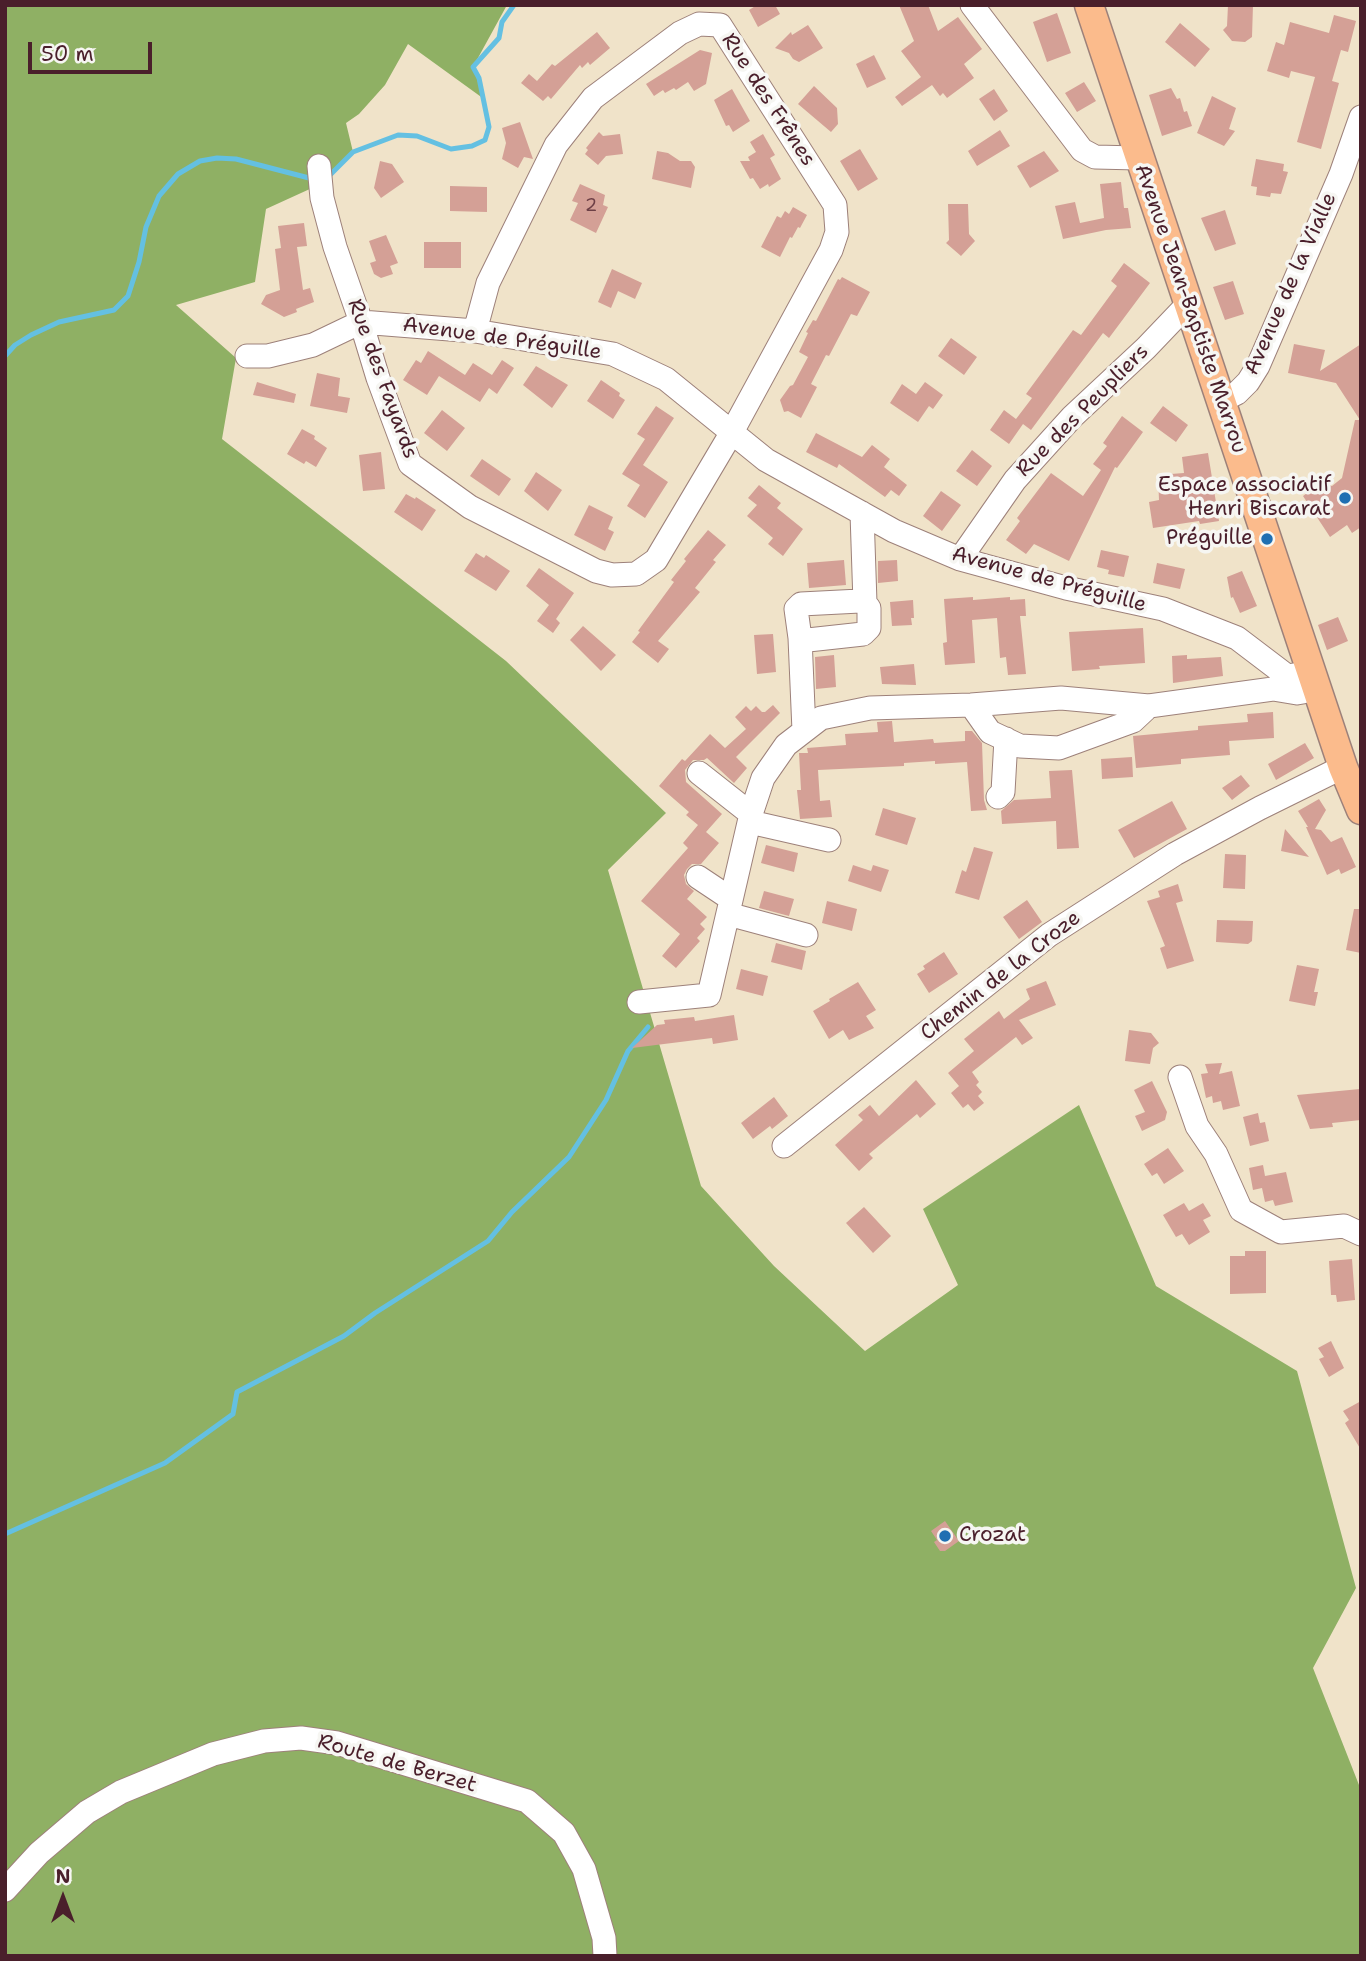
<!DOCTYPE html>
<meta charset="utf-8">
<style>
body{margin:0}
#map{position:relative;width:1366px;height:1961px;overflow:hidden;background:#f0e3c9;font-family:"Shantell Sans",sans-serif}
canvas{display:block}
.frame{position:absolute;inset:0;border:7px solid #4a1f2b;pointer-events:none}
.north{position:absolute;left:28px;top:1863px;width:70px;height:70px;-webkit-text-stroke:5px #f6f6f2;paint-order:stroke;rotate:0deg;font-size:19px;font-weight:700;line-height:28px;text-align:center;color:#4a1f2b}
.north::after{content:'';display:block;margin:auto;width:24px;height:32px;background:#4a1f2b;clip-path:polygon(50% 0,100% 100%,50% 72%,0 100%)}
.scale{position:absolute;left:28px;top:42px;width:124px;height:32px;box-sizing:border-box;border:4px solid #4a1f2b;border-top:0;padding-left:9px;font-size:21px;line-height:24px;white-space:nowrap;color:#4a1f2b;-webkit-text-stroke:5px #f6f6f2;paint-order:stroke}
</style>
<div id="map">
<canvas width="1366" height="1961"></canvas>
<div class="frame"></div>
<div class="north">N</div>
<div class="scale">50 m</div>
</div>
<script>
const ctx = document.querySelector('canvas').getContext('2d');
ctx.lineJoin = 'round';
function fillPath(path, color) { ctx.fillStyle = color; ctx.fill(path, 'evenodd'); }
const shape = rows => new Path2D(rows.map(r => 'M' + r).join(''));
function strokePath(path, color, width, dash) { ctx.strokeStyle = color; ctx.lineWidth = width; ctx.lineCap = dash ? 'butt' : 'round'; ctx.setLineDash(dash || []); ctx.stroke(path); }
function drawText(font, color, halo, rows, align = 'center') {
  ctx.font = font + ' "Shantell Sans",sans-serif'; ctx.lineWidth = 7; ctx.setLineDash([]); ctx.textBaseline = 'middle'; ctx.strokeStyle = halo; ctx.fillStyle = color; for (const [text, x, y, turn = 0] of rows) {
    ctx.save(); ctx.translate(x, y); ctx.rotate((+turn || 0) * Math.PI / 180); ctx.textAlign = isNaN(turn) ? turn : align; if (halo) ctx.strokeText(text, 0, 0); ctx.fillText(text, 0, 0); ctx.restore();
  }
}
const forest = shape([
 [5,5,507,5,473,67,484,99,408,44,385,85,359,114,346,123,353,152,312,188,266,209,255,282,176,305,236,358,222,439,506,661,666,813,608,870,701,1186,774,1266,865,1351,958,1285,923,1209,1079,1105,1156,1286,1297,1371,1356,1588,1313,1668,1359,1785,1361,1956,5,1956]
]);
const stream = shape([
 [329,176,353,152,398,135,417,136,451,149,472,146,485,140,489,127,479,78,473,67,499,38,502,22,514,5],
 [5,356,15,345,31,335,59,322,114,310,128,296,139,262,146,227,159,196,178,174,200,161,217,158,236,159,309,178],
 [5,1534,165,1463,233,1414,237,1392,344,1336,375,1313,488,1241,512,1212,569,1157,606,1100,628,1051,648,1027]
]);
const building = shape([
 [757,5,775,5,780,14,758,27,749,10],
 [899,5,928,5,938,31,958,17,982,49,964,64,974,78,947,98,943,93,940,96,932,85,902,106,895,97,921,77,901,51,914,41],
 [1228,5,1253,5,1252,37,1245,42,1232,41,1223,30,1227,26],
 [1057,13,1071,53,1047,62,1033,22],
 [1334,15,1356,21,1348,52,1341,50,1332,81,1339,83,1321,149,1297,142,1315,77,1291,71,1289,78,1267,71,1276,42,1284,45,1290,22,1329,33],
 [1180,23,1210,49,1195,67,1165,42],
 [808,25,823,48,799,62,793,59,789,53,775,48,791,32,792,35],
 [597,32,610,48,590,65,588,62,582,68,580,65,551,99,548,96,543,101,521,83,529,74,537,81,552,64,555,66],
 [700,50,712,53,706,84,694,91,688,82,676,90,674,88,665,93,663,90,654,96,646,84],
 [874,55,886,79,867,88,856,64],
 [1084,82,1096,101,1077,112,1065,93],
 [814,86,837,108,838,124,831,132,798,104],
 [1171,88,1177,99,1180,98,1184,112,1187,111,1192,126,1162,136,1149,95],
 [732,89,750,121,733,132,729,125,726,126,714,100],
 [994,89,1008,111,994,121,979,99],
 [1212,96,1236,108,1229,129,1235,131,1224,146,1197,133],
 [520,122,533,159,524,157,518,168,502,159,506,143,502,128],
 [1000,130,1010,146,977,166,968,151],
 [599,132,603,136,620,134,623,154,606,156,598,165,585,154,588,150,586,148],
 [763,134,775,155,770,158,781,179,769,187,768,184,760,189,753,178,750,179,740,161,750,161,748,157,756,152,750,142],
 [860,149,878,179,858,191,840,161],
 [657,151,668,153,680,161,691,161,695,167,691,188,652,179],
 [1044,151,1059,171,1030,188,1017,166],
 [1256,159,1284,164,1283,171,1288,172,1281,194,1271,193,1270,197,1256,195,1257,187,1251,186],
 [380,161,392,164,404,182,381,198,374,188],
 [1121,182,1124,208,1128,208,1131,228,1106,230,1063,239,1055,206,1075,202,1080,223,1104,218,1100,184],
 [580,184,605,195,603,205,608,207,596,233,570,220,578,203,572,201],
 [450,186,487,187,487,212,450,211],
 [948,204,968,204,969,234,975,241,961,256,946,243,949,240],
 [793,207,807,215,800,228,798,227,792,238,790,237,780,257,761,247,777,216,781,218,785,211,789,214],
 [1225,210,1236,244,1215,251,1201,218],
 [304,223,307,246,297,247,303,290,310,288,314,302,296,309,297,312,284,317,261,304,266,295,280,290,275,249,281,248,278,226],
 [386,235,398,263,390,266,393,274,381,278,374,274,370,263,376,261,369,241],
 [424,242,461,242,461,268,424,268],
 [1124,263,1150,283,1109,338,1103,333,1031,430,1023,424,1009,444,990,430,1004,410,1016,419,1032,398,1026,394,1073,330,1081,335,1117,286,1111,281],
 [612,269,642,283,635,299,618,291,611,308,598,302],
 [842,277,870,292,857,316,851,314,829,356,826,355,811,384,817,387,801,418,788,411,784,412,780,400,790,386,793,385,808,357,799,352,808,333,806,332,813,320,816,321,838,279,840,280],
 [1233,281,1244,314,1225,320,1213,287],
 [951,338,977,357,964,375,938,356],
 [1294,344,1325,350,1320,371,1361,344,1361,527,1352,533,1347,525,1330,537,1303,496,1321,483,1332,486,1342,478,1355,420,1360,420,1336,383,1288,373],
 [428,351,465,375,473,363,492,375,502,360,514,368,497,394,489,388,480,402,439,376,427,395,403,380,416,360,421,363],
 [536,366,568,385,552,408,523,385],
 [317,373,340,378,338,396,350,398,347,413,310,406],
 [601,380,620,393,619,396,625,400,613,419,587,401],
 [257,382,296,394,294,403,253,395],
 [925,382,943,395,933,409,929,406,918,422,890,403,902,384,916,394],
 [656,406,674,418,643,465,668,482,645,518,627,506,640,485,622,474,645,439,637,434],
 [1163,406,1188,425,1176,442,1150,423],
 [442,410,465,428,447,451,424,433],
 [1122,416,1143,432,1117,468,1115,467,1069,561,1034,544,1026,554,1006,540,1020,521,1017,518,1051,473,1083,496,1101,470,1093,464,1107,446,1103,443],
 [302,429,315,436,314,439,327,448,316,467,306,461,304,464,287,454],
 [816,433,862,457,872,445,890,459,884,467,907,485,899,496,891,490,885,497,839,464,837,468,806,452],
 [972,450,992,466,977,486,956,471],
 [381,452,385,489,363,491,359,455],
 [1208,453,1219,521,1200,524,1199,521,1153,528,1149,502,1159,500,1158,475,1184,473,1182,457],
 [482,459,511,479,499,496,470,476],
 [536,472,562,490,548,511,524,491],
 [759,485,781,503,777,508,803,529,783,556,768,544,773,538,747,516,757,505,748,498],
 [941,491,961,505,942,531,923,516],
 [406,494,415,499,416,497,436,510,422,531,394,512],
 [589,505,613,517,608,529,614,532,605,551,574,535],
 [708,530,726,545,713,560,716,562,695,588,700,592,658,641,669,649,658,663,632,642,640,632,638,631,674,582,671,580,686,561,684,559],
 [1101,550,1129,556,1124,577,1108,574,1109,570,1097,567],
 [476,553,484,558,486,555,510,571,496,591,464,571],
 [844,560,846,585,809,588,807,563],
 [897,560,898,581,878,583,878,561],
 [1157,563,1185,569,1180,589,1153,583],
 [539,568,574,593,556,619,560,623,553,633,537,621,549,605,526,586],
 [1242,571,1257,606,1240,613,1233,597,1231,598,1227,577],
 [973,597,973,600,1010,597,1010,600,1025,599,1026,616,1020,616,1026,674,1008,675,1006,657,1000,658,997,618,972,620,975,663,945,665,943,643,947,642,944,599],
 [913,600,914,618,911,618,912,625,892,626,890,602],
 [1338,617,1348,641,1327,650,1318,625],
 [583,626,616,655,601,671,570,640],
 [1143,628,1145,663,1099,666,1100,669,1072,671,1069,632],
 [773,634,776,672,757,674,754,635],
 [834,655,836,687,816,689,815,657],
 [1187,655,1187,659,1221,657,1223,676,1173,683,1172,656],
 [914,664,916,685,882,684,880,667],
 [773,705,780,713,736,757,747,768,734,783,707,758,704,760,693,760,685,770,686,782,722,814,706,832,719,843,701,864,692,864,687,869,684,875,686,884,694,891,687,899,707,917,700,924,705,929,697,938,700,941,676,968,662,956,680,934,641,901,688,848,683,843,698,825,686,815,689,812,659,786,682,759,685,761,710,734,725,748,746,729,735,717,746,706,751,711,756,706,762,712,765,712],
 [1273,712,1274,738,1229,741,1230,755,1181,759,1181,764,1136,768,1133,736,1198,730,1198,726,1248,722,1247,714],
 [892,721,894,742,933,739,934,743,965,741,965,731,972,731,982,743,984,800,987,810,971,811,967,762,935,764,935,761,904,763,904,766,818,770,820,801,830,800,832,817,800,819,797,790,801,790,799,753,808,753,807,748,846,745,845,734,878,732,877,722],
 [1305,743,1314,758,1276,780,1268,764],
 [1132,757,1133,777,1102,779,1101,759],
 [1072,770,1079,848,1057,849,1056,821,1002,824,1001,811,1014,800,1051,798,1049,771],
 [1241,775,1250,786,1232,800,1222,788],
 [1319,799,1326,810,1315,829,1321,830,1331,842,1342,837,1356,867,1341,874,1339,869,1327,875,1306,827,1308,827,1298,811],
 [1172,801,1187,829,1134,858,1118,830],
 [883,808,916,818,907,845,875,835],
 [1285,829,1309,857,1281,851],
 [766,845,798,853,794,872,761,863],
 [974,847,993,852,979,900,955,893,962,870,966,872],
 [1225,854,1246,855,1245,889,1223,888],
 [853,865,871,871,873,865,889,870,881,892,848,881],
 [1178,884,1183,901,1176,903,1194,961,1167,969,1160,948,1165,946,1147,901,1160,897,1158,891],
 [764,891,794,899,789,916,759,908],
 [1027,900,1042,922,1019,939,1003,917],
 [827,901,857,909,852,931,822,923],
 [1354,909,1361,909,1361,953,1346,950],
 [1217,920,1253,921,1252,941,1248,944,1216,942],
 [776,943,806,951,802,970,771,962],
 [944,952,958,974,929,993,917,974,925,969,923,966],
 [1297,965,1319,969,1314,992,1318,992,1315,1006,1289,1001],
 [741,969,768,976,763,996,736,989],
 [1046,981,1056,1005,1019,1020,1033,1038,1022,1045,1016,1037,972,1072,979,1082,976,1085,982,1092,978,1096,984,1103,974,1111,968,1104,963,1108,951,1093,959,1086,948,1073,974,1051,964,1039,999,1011,1004,1019,1030,999,1026,989],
 [858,982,876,1010,866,1016,874,1028,849,1040,843,1030,829,1039,813,1011,830,1001,829,999],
 [734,1015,738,1040,713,1044,712,1038,632,1048,657,1025,665,1024,664,1020,694,1017,695,1021],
 [1129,1030,1151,1033,1159,1043,1153,1048,1150,1064,1125,1061],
 [1222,1063,1219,1074,1232,1071,1240,1106,1223,1110,1221,1101,1213,1103,1212,1096,1206,1098,1201,1074,1208,1073,1205,1064],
 [916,1080,936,1104,920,1118,917,1114,869,1154,873,1158,859,1171,835,1145,863,1120,858,1115,870,1105,879,1116],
 [1152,1081,1167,1112,1165,1120,1142,1131,1135,1116,1145,1112,1134,1090],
 [1360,1089,1361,1120,1332,1123,1333,1127,1310,1129,1297,1095],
 [774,1097,788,1116,772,1129,770,1126,753,1139,741,1123],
 [1258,1113,1260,1123,1265,1122,1269,1141,1250,1146,1243,1117],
 [1168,1148,1184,1171,1164,1184,1157,1173,1152,1176,1144,1164],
 [1263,1165,1265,1176,1286,1172,1293,1202,1275,1206,1273,1200,1265,1202,1262,1188,1253,1190,1249,1168],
 [1184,1203,1189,1211,1203,1203,1211,1216,1203,1220,1210,1232,1189,1245,1182,1234,1176,1237,1163,1215],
 [864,1207,891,1236,873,1253,846,1223],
 [1245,1251,1266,1251,1266,1293,1230,1294,1230,1256,1245,1256],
 [1352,1259,1355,1300,1337,1302,1336,1295,1331,1295,1329,1261],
 [1331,1341,1344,1368,1329,1377,1319,1359,1324,1357,1318,1348],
 [1361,1401,1361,1450,1345,1423,1349,1420,1343,1411],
 [945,1521,959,1541,945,1551,940,1551,934,1542,937,1540,931,1531]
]);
const minor = shape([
 [972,5,1082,150,1095,157,1138,158],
 [319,166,322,198,335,247,361,322,378,378,410,464,470,507,596,571,612,575,636,574,656,560,732,432,831,250,837,232,835,205,720,25,699,24,680,33,593,98,556,145,488,283,475,331],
 [361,322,475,331,613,354,666,379,766,460,894,531,960,559,1066,588,1163,609,1237,638,1287,676,1300,674,1315,681,1303,692,1297,693,1273,689,1149,706,1061,698,971,705,870,708,821,718,786,745,763,778,751,814,709,995,639,1002],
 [247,356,268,356,313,345,361,322],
 [1221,401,1237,393,1248,382,1258,366,1341,174,1361,117],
 [960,559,1015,480,1072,417,1146,348,1189,303],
 [800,638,808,640,863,634,869,628,869,608,865,603,862,513],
 [971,705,990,732,1020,746,1059,748,1133,721,1149,706],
 [804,731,800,638,796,609,801,604,860,601,865,603],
 [699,773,751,814],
 [998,797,1003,792,1006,739],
 [750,822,829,840],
 [698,877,731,899],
 [728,914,806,935],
 [1180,1077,1197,1126,1216,1154,1241,1210,1281,1232,1344,1226,1361,1234],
 [784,1146,1049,935,1175,854,1260,808,1343,767],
 [5,1890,39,1853,87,1812,121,1792,213,1754,264,1741,301,1738,337,1743,527,1801,564,1833,584,1869,604,1938,605,1956]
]);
const major = shape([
 [1089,5,1343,767,1361,810]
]);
const markers = [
 [1345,498,7,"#1f6fb2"],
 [1267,539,7,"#1f6fb2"],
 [945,1536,7,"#1f6fb2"]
];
const numberNames = [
 ["2",591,206]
];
const streetNames = [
 ["Rue des Frênes",768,100,57],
 ["Avenue de la Vialle",1291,284,-66],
 ["Avenue Jean-Baptiste Marrou",1190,309,71],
 ["Avenue de Préguille",502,339,8],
 ["Rue des Fayards",382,379,70],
 ["Rue des Peupliers",1083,411,-45],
 ["Avenue de Préguille",1049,580,15],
 ["Chemin de la Croze",1001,976,-38],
 ["Route de Berzet",397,1764,16]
];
const poiNames = [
 ["Espace associatif",1331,486],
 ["Henri Biscarat",1331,510],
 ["Préguille",1253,539],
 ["Crozat",959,1536,"left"]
];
fillPath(forest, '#8fb064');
strokePath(stream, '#64c0e2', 5);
fillPath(building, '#d4a096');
strokePath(minor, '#9d817a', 25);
strokePath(major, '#9d817a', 31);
strokePath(minor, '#fff', 23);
strokePath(major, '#fbbb8c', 28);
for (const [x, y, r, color] of markers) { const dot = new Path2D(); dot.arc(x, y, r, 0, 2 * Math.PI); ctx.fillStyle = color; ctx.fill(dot); strokePath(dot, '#f6f6f2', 2.5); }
drawText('18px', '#6c3f46', null, numberNames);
drawText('21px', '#4a1f2b', '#f6f6f2', streetNames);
drawText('21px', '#4a1f2b', '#f6f6f2', poiNames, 'right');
</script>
